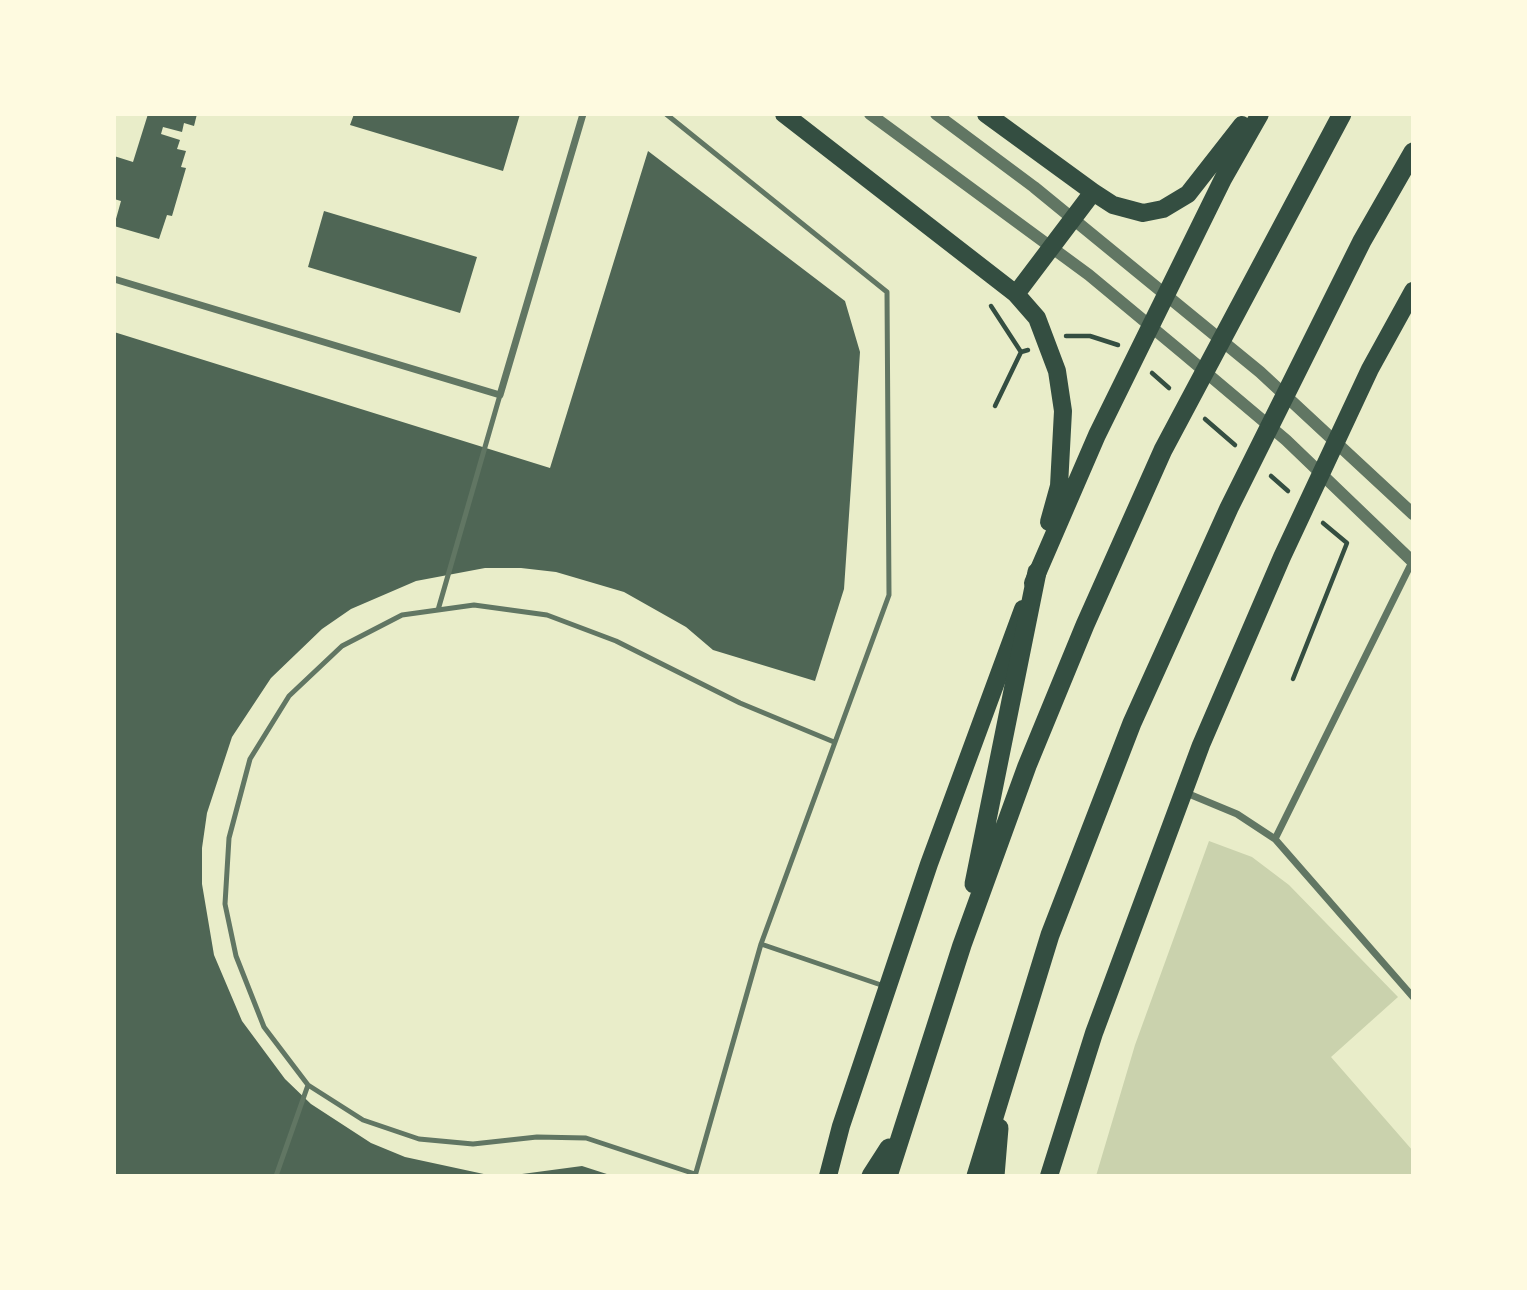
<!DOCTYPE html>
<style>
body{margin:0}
#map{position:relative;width:1527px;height:1290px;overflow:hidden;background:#e9edc9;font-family:"Varela Round",sans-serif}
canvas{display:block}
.frame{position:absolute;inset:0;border:116px solid #fefae0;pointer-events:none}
</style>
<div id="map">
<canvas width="1527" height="1290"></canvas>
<div class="frame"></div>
</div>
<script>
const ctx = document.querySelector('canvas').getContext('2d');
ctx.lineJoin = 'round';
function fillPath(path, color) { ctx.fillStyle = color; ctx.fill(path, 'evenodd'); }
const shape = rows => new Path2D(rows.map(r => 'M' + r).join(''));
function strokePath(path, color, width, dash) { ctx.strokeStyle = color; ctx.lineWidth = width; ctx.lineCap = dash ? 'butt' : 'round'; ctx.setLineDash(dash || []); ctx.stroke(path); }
const green = shape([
 [1209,841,1252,857,1289,885,1398,997,1331,1057,1413,1151,1413,1176,1096,1176,1135,1045]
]);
const building = shape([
 [148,114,197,114,194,126,184,123,182,132,163,127,161,134,180,140,177,149,186,151,181,167,186,168,172,216,167,215,159,239,114,226,121,201,114,199,114,156,133,162],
 [354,114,520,114,503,171,350,125],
 [648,151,845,301,860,352,844,589,815,681,713,650,686,627,624,592,556,572,521,568,485,568,416,581,351,609,322,629,271,678,232,737,207,813,202,848,202,884,214,955,242,1021,285,1079,311,1104,371,1143,405,1157,493,1176,114,1176,114,332,550,468],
 [324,211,477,257,460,313,308,267],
 [582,1166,613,1176,522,1176,522,1174]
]);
const path = shape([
 [991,306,1021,352],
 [1066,336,1090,336,1118,345],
 [1152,373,1169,388],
 [995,406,1021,352,1028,350],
 [1205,419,1235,445],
 [1271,476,1288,491],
 [1293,679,1347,543,1323,523]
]);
const service = shape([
 [666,114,887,292,889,595,761,944,695,1176],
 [438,610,500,395],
 [761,944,884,986],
 [695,1174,586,1138,537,1137,473,1144,419,1139,363,1120,308,1085,264,1027,236,956,225,904,229,838,250,759,289,696,342,646,402,615,474,605,547,615,616,641,740,703,834,742],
 [276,1176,308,1085]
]);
const minor = shape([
 [114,279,500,395,583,114],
 [1184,792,1237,814,1275,839,1413,997],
 [1275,839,1413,560]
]);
const tertiary = shape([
 [870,114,1089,275,1184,354,1286,440,1413,562],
 [936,114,1034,187,1260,372,1413,514]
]);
const primary = shape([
 [784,114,1016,294,1037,318,1057,371,1063,411,1059,486,1049,522],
 [986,114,1093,192,1113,205,1143,213,1163,209,1188,194,1242,125],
 [1016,294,1093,192],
 [1033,583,1097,435,1223,179,1260,114],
 [828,1176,841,1126,929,864,1023,609],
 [1049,1176,1094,1033,1201,745,1282,557,1370,369,1413,291]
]);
const trunk = shape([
 [974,884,1037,572],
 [871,1176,889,1148],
 [888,1176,962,945,1027,766,1085,625,1163,450,1342,114],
 [976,1176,1050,935,1132,723,1229,508,1362,241,1413,152],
 [995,1176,999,1128]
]);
fillPath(green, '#cad2ad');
fillPath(building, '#4f6655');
strokePath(path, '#344e41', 4.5);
strokePath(service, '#617663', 5);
strokePath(minor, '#617663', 7);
strokePath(tertiary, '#617663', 12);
strokePath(primary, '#344e41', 18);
strokePath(trunk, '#344e41', 19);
</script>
